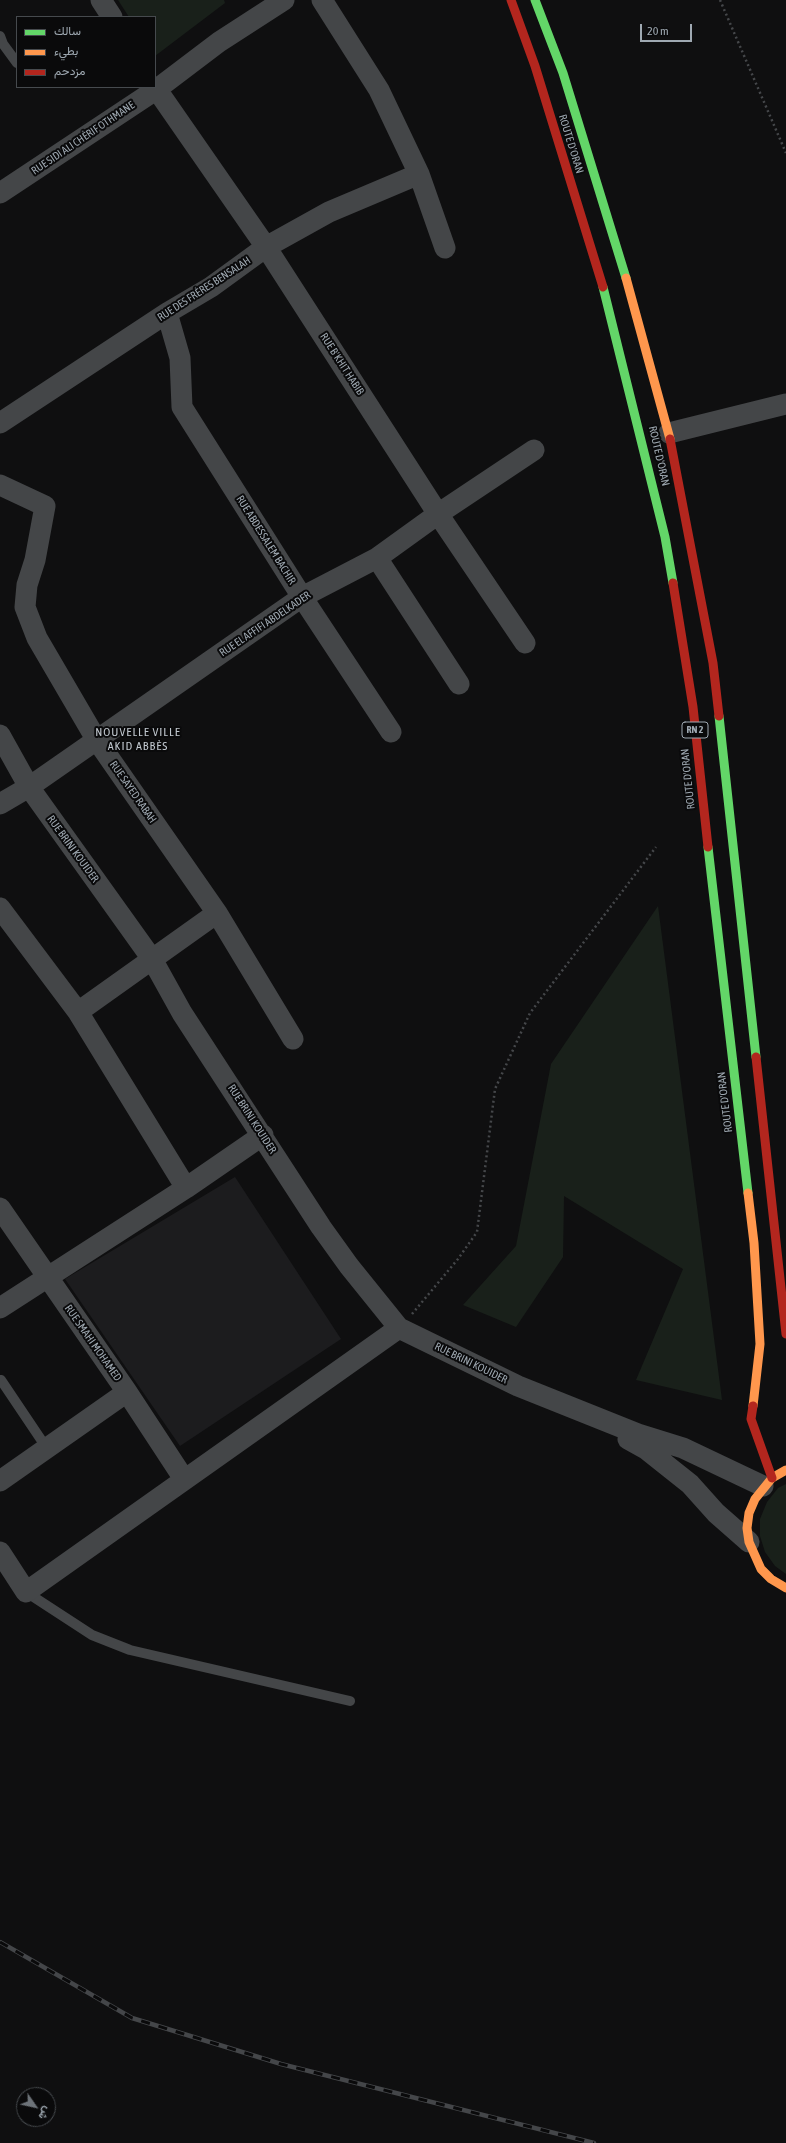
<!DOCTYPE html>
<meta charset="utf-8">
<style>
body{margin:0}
#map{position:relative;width:786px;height:2143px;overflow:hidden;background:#0f0f10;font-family:"Asap Condensed",Vazirmatn,sans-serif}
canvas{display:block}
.legend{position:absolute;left:16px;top:16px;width:140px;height:72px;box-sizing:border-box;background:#0a0a0b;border:1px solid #464a4e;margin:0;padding:5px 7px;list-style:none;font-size:12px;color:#9fa9b2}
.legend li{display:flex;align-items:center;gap:8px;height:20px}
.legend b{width:20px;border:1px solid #464a4e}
.north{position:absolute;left:16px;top:2087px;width:40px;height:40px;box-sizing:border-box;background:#0a0a0b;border:1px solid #464a4e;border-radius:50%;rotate:124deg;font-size:11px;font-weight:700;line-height:16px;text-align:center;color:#9fa9b2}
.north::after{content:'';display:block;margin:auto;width:14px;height:18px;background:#6d7379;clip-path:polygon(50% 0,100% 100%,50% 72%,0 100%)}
.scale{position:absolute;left:640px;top:24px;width:52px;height:18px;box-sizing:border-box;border:2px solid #9fa9b2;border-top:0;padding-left:5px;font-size:12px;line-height:14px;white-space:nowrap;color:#9fa9b2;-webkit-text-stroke:3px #0a0a0b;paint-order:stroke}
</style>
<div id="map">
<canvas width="786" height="2143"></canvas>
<ul class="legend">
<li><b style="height:5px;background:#63d668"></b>سالك</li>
<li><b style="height:5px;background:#ff974d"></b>بطيء</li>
<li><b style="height:5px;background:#b3261e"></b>مزدحم</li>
</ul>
<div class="north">ش</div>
<div class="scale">20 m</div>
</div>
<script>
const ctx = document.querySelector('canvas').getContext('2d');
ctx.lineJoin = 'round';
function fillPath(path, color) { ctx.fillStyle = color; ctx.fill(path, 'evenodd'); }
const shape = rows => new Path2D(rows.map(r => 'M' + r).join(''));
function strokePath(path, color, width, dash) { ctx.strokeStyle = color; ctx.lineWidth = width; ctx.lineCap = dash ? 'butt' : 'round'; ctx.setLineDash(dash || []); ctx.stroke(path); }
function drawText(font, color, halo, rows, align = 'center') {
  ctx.font = font + ' "Asap Condensed",sans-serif'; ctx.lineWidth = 4; ctx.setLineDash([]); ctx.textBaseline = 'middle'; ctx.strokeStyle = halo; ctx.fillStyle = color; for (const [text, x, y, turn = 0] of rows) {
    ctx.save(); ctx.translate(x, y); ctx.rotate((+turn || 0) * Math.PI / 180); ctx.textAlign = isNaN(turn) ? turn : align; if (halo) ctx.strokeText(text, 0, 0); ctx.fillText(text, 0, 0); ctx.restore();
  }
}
const built = shape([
 [235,1177,341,1339,180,1446,65,1279]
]);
const green = shape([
 [118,0,224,0,225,3,155,56,155,17,129,17],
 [658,906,722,1400,636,1380,683,1269,564,1196,563,1257,516,1327,463,1305,516,1246,551,1064],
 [786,1484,786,1574,775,1566,765,1552,760,1536,760,1519,767,1502,778,1488]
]);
const path = shape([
 [720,0,786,153],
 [412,1314,458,1259,477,1232,495,1089,530,1013,656,847]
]);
const lane = shape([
 [0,36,3,44,17,63],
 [1,1380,46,1447],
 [26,1592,92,1635,130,1650,350,1701]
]);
const street = shape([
 [101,0,112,17],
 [322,0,379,90,419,174,445,248],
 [155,87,266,247,438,514,525,643],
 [0,193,157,89,219,42,284,0],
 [167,313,180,358,182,407,302,597,391,732],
 [0,423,167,313,211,287,266,247,329,212,419,174],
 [669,433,786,404],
 [0,485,45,506,35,560,27,585,25,607,37,638,96,739,217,913,293,1039],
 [377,558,459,684],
 [0,735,29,787,152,959,182,1013,321,1227,349,1266,399,1328,518,1386,638,1434,683,1448,763,1486],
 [0,804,29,787,302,597,377,558,438,514,534,450],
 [0,908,78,1012,186,1188],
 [78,1012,217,913],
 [0,1208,127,1392,184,1479],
 [0,1308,186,1188,263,1135],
 [628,1439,646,1449,690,1484,716,1513,749,1542],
 [0,1481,127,1392],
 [0,1552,26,1592,399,1328]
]);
const fast = shape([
 [535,0,563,73,626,278],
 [603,287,665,537,673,583],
 [719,716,756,1057],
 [708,847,748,1193]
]);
const slow = shape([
 [626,278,670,439],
 [748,1193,754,1243,760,1344,753,1406],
 [786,1470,772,1478,755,1499,749,1513,747,1528,749,1542,761,1569,771,1579,786,1588]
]);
const jam = shape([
 [511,0,535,66,603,287],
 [670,439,713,663,719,716],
 [673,583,693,707,708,847],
 [756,1057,786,1334],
 [753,1406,751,1419,772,1478]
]);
const rail = shape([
 [0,1942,132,2018,281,2064,594,2143]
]);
const shields = [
 [695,730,26]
];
const shieldNames = [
 ["RN 2",695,730]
];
const streetNames = [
 ["RUE SIDI ALI CHÉRIF OTHMANE",83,138,-34],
 ["ROUTE D'ORAN",571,144,73],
 ["RUE DES FRÈRES BENSALAH",204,289,-33],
 ["RUE B'KHIT HABIB",342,364,57],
 ["ROUTE D'ORAN",659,456,77],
 ["RUE ABDESSALEM BACHIR",266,540,58],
 ["RUE EL AFFIFI ABDELKADER",265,624,-34],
 ["ROUTE D'ORAN",688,779,-96],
 ["RUE SAYED RABAH",133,792,55],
 ["RUE BRINI KOUIDER",73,849,54],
 ["ROUTE D'ORAN",725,1102,-97],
 ["RUE BRINI KOUIDER",252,1119,57],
 ["RUE SMAHI MOHAMED",93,1343,55],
 ["RUE BRINI KOUIDER",471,1363,26]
];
const neighbourhoodNames = [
 ["NOUVELLE VILLE",138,732],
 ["AKID ABBÈS",138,746]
];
fillPath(built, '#1c1c1e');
fillPath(green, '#19201a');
strokePath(path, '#45474a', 2.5, [2, 3]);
strokePath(lane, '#444648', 10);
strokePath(street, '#444648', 21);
strokePath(fast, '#63d668', 9);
strokePath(slow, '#ff974d', 9);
strokePath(jam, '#b3261e', 9);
strokePath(rail, '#444649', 4.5);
strokePath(rail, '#0a0a0b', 3, [9]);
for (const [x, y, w] of shields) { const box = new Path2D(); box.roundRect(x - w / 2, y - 8, w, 16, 3); ctx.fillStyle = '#0a0a0b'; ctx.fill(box); strokePath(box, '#9fa9b2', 1); }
drawText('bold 10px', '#9fa9b2', null, shieldNames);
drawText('11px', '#9fa9b2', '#0a0a0b', streetNames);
ctx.letterSpacing = '1px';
drawText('12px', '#c0c7ce', '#0a0a0b', neighbourhoodNames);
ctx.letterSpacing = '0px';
</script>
